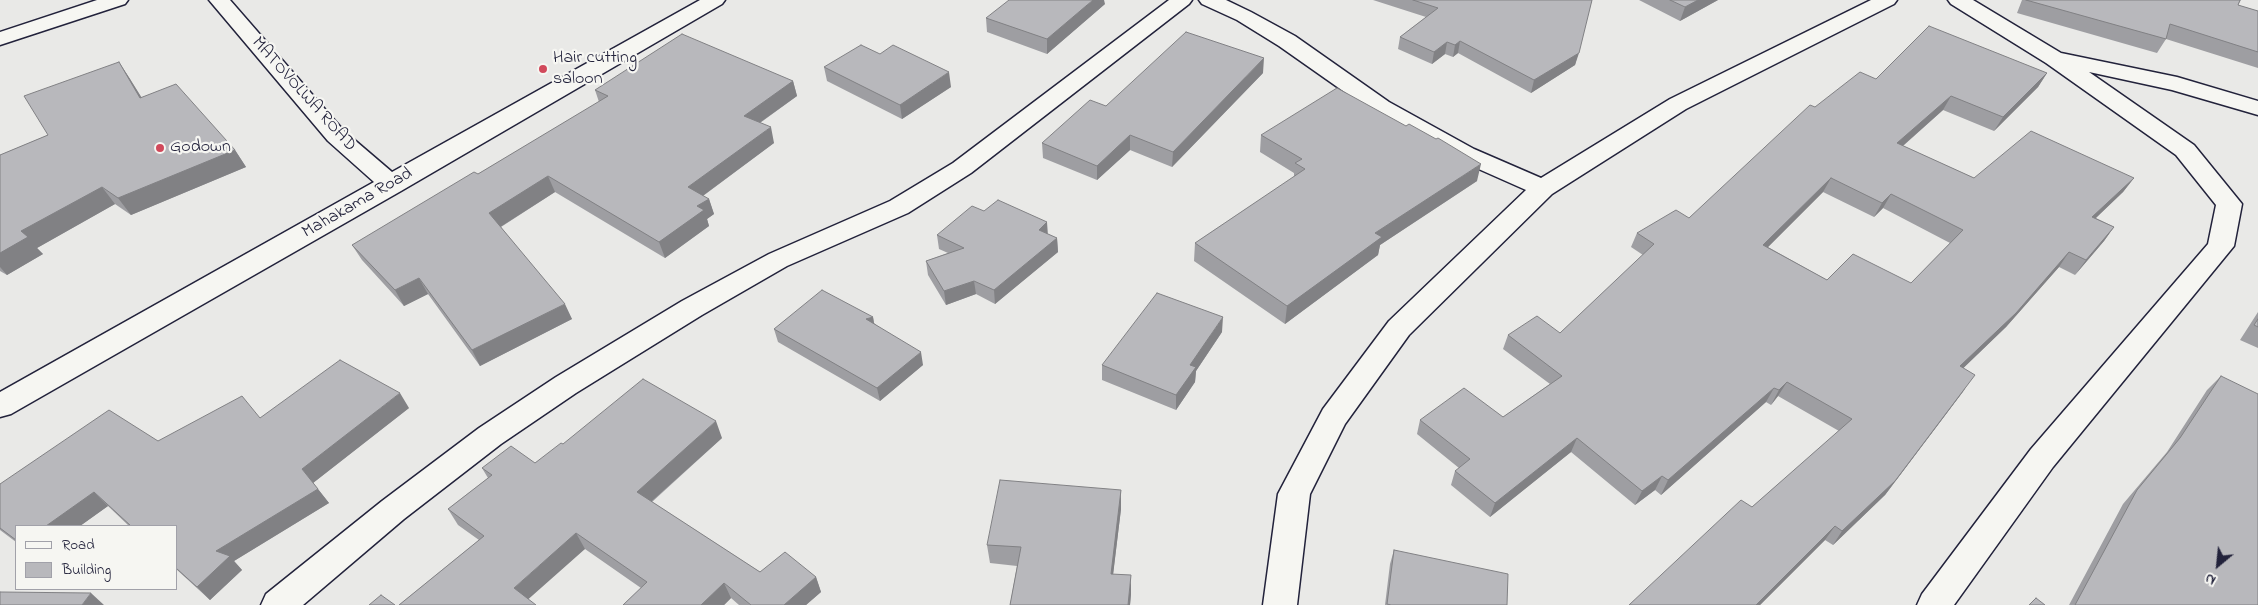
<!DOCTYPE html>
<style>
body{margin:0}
#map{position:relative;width:2258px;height:605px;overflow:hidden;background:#e9e9e7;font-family:"Indie Flower",sans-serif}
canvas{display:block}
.legend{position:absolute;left:15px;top:525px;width:162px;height:65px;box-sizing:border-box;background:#f6f6f2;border:1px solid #a1a1a9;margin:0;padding:6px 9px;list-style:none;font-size:15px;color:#22223b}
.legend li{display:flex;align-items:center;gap:10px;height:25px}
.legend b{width:25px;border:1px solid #a1a1a9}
.north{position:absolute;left:2193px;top:540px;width:50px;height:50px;-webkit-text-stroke:4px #f6f6f2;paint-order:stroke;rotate:208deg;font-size:14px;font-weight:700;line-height:20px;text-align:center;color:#22223b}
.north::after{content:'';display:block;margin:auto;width:18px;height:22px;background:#22223b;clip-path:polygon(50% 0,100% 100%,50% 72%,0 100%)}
</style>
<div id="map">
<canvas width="2258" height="605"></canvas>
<ul class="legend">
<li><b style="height:6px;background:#f6f6f2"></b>Road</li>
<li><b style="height:14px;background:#b8b8bc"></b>Building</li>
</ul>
<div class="north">N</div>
</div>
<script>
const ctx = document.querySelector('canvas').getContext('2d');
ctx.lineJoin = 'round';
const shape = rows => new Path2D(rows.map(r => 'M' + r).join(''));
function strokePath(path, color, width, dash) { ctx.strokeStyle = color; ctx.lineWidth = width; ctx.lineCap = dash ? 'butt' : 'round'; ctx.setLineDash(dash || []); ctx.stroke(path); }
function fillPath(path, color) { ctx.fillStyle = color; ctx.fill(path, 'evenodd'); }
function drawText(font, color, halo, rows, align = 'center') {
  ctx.font = font + ' "Indie Flower",sans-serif'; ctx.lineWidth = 4.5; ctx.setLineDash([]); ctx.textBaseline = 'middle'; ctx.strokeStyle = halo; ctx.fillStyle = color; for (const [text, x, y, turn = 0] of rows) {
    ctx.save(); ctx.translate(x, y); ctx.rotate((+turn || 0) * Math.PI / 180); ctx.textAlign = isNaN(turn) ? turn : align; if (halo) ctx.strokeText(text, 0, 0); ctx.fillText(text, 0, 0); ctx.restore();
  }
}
const minor = shape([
 [97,0,128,0,125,4,0,45,0,32,97,0],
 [209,0,230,0,344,131,392,172,700,0,725,0,722,4,401,191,11,414,0,417,0,392,374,182,328,141,209,0],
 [1169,0,1192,0,1189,4,971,173,908,213,787,266,702,315,576,393,501,444,404,519,303,605,261,605,266,594,382,501,479,428,556,377,682,301,769,254,890,201,953,163,1169,0],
 [1199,0,1226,0,1251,12,1295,36,1389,102,1474,149,1541,178,1670,99,1871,0,1897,0,1894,4,1686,109,1552,194,1409,335,1345,424,1310,494,1297,605,1263,605,1278,494,1323,409,1389,321,1526,190,1456,159,1373,112,1279,46,1237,20,1202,4,1199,0],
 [1948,0,1973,0,2061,53,2177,77,2258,101,2258,115,2172,90,2089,72,2194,145,2242,204,2234,246,2053,467,1954,605,1917,605,1922,594,2031,449,2208,244,2216,205,2176,155,2046,63,1951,4,1948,0]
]);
const wall = shape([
 [1373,0,1592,0,1575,65,1531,93,1458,53,1453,57,1445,54,1432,64,1398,49,1400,37,1426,17],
 [1639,0,1718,0,1680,21],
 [2022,0,2241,0,2238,5,2258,11,2258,68,2166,39,2157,53,2017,13],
 [1105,4,1047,54,987,32,986,18],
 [119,62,130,79,142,98,235,150,246,167,131,215,115,204,37,248,43,254,7,275,0,271,0,155,48,135],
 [824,67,951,87,902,119,827,81],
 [1263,73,1172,167,1130,150,1097,180,1043,158,1042,143,1106,106],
 [2047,73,2038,87,1994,131,1943,110,1903,146,1974,178,2134,178,2123,192,2096,218,2114,227,2104,241,2075,275,2059,267,2006,327,1963,368,1965,389,1885,495,1833,545,1825,540,1760,605,1629,605,1752,507,1839,431,1778,396,1771,405,1766,402,1661,495,1655,490,1635,505,1571,452,1490,517,1451,485,1455,471,1459,468,1417,434,1420,420,1503,417,1550,384,1503,349,1508,335,1560,333,1643,255,1631,247,1637,233,1689,218,1815,107,1876,79],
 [1823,192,1874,217,1883,208,1950,243,1911,283,1827,280,1768,247],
 [793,81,797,96,760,123,774,143,703,196,709,199,714,214,707,219,709,226,665,258,555,192,501,227,572,319,480,366,428,294,404,306,362,260,352,245,478,174,599,102,595,90],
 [1261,135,1477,181,1380,245,1378,255,1285,324,1194,261,1195,243,1294,177,1294,173,1260,152],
 [984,211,1047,222,1047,234,1057,238,1058,252,995,304,976,294,946,305,928,275,926,261,948,253,939,249,937,235],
 [2258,312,2258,348,2240,340],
 [873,317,874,323,923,365,880,401,778,342,774,329],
 [1222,332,1196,371,1195,382,1176,410,1102,380,1102,365],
 [2221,376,2258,605,2069,605,2123,504,2167,452,2207,390],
 [409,408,313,483,329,503,234,561,242,570,210,600,176,569,176,526,129,526,108,506,80,526,16,526,16,542,0,530,0,484,158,441,260,418],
 [722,438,652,502,760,572,816,577,821,592,806,605,739,605,731,598,724,605,623,605,641,588,585,549,399,605,479,540,458,525,448,509,488,478,482,468,535,463,563,444],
 [1121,490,1121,509,1113,574,1131,594,1130,605,1010,605,1017,566,990,563,987,545],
 [1394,550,1507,605,1385,605,1390,564]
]);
const shadedWall = shape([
 [1093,0,1104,0,1105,4,1047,54,1047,39],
 [1698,0,1718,0,1680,21,1685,7],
 [1460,41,1458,53,1453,57,1455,45],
 [1447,42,1445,54,1432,64,1434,52],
 [1579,53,1575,65,1531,93,1534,80],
 [1264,58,1263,73,1172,167,1173,152],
 [119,62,130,79,152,115,140,98],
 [949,72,951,87,902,119,900,105],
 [2047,73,2038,87,1994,131,2003,117],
 [793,81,797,96,748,131,744,116],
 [1951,96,1943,110,1889,158,1897,143],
 [771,127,774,143,693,203,688,187],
 [1130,135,1130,150,1097,180,1097,166],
 [235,150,246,167,131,215,118,198],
 [1481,164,1477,181,1380,245,1378,255,1285,324,1287,306,1375,233],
 [548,176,555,192,497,229,489,213],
 [1831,178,1823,192,1756,259,1763,245],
 [2134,178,2123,192,2082,231,2092,217],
 [102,187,115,204,37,248,43,254,7,275,0,267,0,253,21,231],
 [1891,194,1883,208,1874,217,1882,203],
 [709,199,714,214,707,219,709,226,665,258,659,242,697,206],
 [1047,222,1048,236,1039,230],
 [2114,227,2104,241,2075,275,2086,260],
 [1057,238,1058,252,995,304,994,290],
 [2069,252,2059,267,2006,327,1950,381,1960,366],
 [419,278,428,294,404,306,395,290],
 [974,281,976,294,946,305,944,291],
 [565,304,572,319,480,366,472,350],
 [873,317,875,330,866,319],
 [1223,317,1222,332,1196,371,1195,382,1176,410,1176,395,1190,365],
 [921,352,923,365,880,401,877,388],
 [1787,382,1778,396,1771,405,1779,390],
 [1774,388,1766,402,1661,495,1668,480],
 [1965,389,1885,495,1833,545,1842,531],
 [400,393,409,408,313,483,302,469],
 [716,421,722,438,644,508,637,492],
 [1577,438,1571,452,1490,517,1495,503],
 [1662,476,1655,490,1635,505,1642,491],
 [318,489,329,503,234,561,242,570,210,600,197,587,216,551],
 [1121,490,1121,509,1111,592,1111,574],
 [94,492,108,506,80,526,46,526],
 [1835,526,1825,540,1760,605,1756,605],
 [576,533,585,549,524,603,514,588],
 [1131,575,1131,594,1130,605,1128,605],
 [816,577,821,592,806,605,784,605],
 [724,583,731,598,724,605,701,605],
 [91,593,104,605,82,605]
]);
const building = shape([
 [1009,0,1093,0,1047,39,986,18,1009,0],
 [1413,0,1592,0,1579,53,1534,80,1460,41,1455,45,1447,42,1434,52,1400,37,1438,8,1413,0],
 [1670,0,1698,0,1685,7,1670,0],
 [2026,0,2240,0,2238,5,2258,11,2258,52,2170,24,2166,39,2026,0],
 [1929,26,2047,73,2003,117,1951,96,1897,143,1974,178,2031,131,2134,178,2092,217,2114,227,2086,260,2069,252,2016,313,1960,366,1975,375,1895,481,1842,531,1835,526,1756,605,1629,605,1741,500,1752,507,1852,419,1787,382,1779,390,1774,388,1668,480,1662,476,1642,491,1577,438,1495,503,1455,471,1470,459,1420,420,1464,388,1503,417,1562,376,1508,335,1537,316,1560,333,1654,244,1637,233,1676,210,1689,218,1810,105,1815,107,1860,72,1876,79,1929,26],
 [1831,178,1882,203,1891,194,1963,230,1911,283,1853,254,1827,280,1763,245,1831,178],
 [1186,32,1264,58,1173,152,1130,135,1097,166,1042,143,1090,100,1106,106,1186,32],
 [682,34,793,81,744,116,771,127,688,187,709,199,697,206,704,210,659,242,548,176,489,213,565,304,472,350,419,278,395,290,352,245,474,172,478,174,608,96,595,90,682,34],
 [861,45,880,54,893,45,949,72,900,105,824,67,861,45],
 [119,62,140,98,176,84,235,150,118,198,102,187,21,231,28,237,0,253,0,155,48,135,24,96,119,62],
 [1337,88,1406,126,1409,124,1436,139,1438,138,1481,164,1375,233,1382,237,1287,306,1195,243,1305,169,1295,163,1302,159,1261,135,1337,88],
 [998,200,1047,222,1039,230,1057,238,994,290,974,281,944,291,926,261,964,248,937,235,972,206,984,211,998,200],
 [822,290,873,317,866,319,921,352,877,388,774,329,822,290],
 [1157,293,1223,317,1190,365,1196,367,1176,395,1102,365,1157,293],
 [2258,319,2258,327,2254,325,2258,319],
 [340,360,400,393,302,469,318,489,216,551,230,556,197,587,176,568,176,526,131,526,94,492,46,526,16,526,16,540,0,528,0,484,109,410,158,441,242,396,260,418,340,360],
 [2221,376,2258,394,2258,605,2075,605,2137,490,2180,438,2221,376],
 [643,379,716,421,637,492,760,572,785,552,816,577,784,605,751,605,724,583,701,605,623,605,647,582,576,533,514,588,536,605,399,605,484,536,448,509,492,475,482,468,511,446,535,463,561,443,563,444,643,379],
 [1000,480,1121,490,1111,574,1131,575,1128,605,1010,605,1021,547,987,545,1000,480],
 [1394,550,1508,574,1507,605,1391,605,1387,604,1394,550],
 [0,592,91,593,82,605,0,605,0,592],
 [381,595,395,605,369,605,381,595],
 [2036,598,2045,605,2029,605,2036,598]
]);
const markers = [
 [543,69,5,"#d1495b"],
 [160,148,5,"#d1495b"]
];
const poiNames = [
 ["Hair cutting",553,59],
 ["saloon",553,80],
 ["Godown",170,148]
];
const streetNames = [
 ["MATOVOLWA ROAD",303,95,48],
 ["Mahakama Road",358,204,-30]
];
strokePath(minor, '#22223b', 3);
fillPath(minor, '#f6f6f2');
fillPath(wall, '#9e9ea2');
fillPath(shadedWall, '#818184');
fillPath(building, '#b8b8bc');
strokePath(building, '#818184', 1);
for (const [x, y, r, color] of markers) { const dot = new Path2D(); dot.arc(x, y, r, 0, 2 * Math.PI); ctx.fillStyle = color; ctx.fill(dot); strokePath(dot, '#f6f6f2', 2); }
drawText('18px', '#22223b', '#f6f6f2', poiNames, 'left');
drawText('18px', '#22223b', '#f6f6f2', streetNames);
</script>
